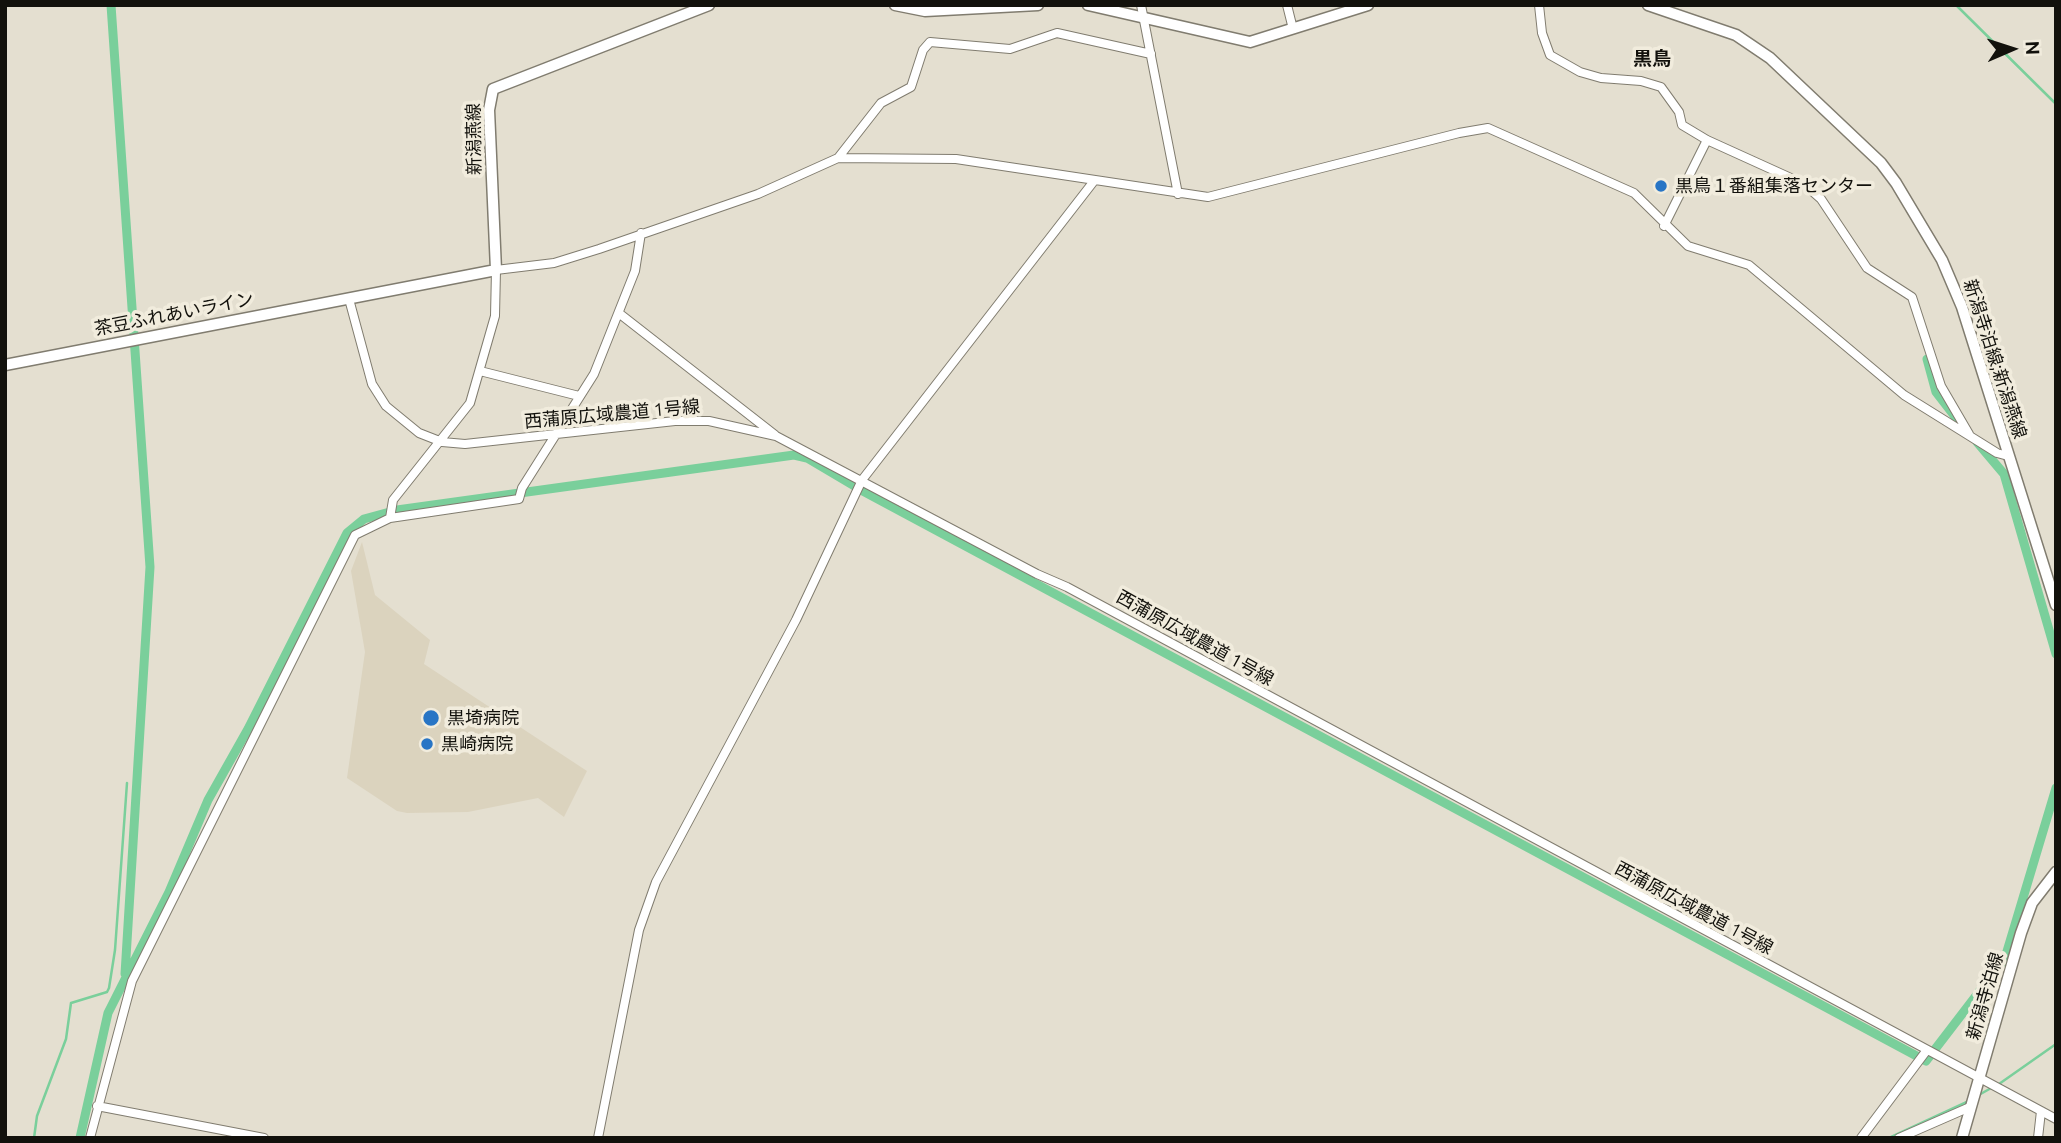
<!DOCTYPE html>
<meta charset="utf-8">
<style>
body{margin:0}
#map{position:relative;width:2061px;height:1143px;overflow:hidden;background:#e4dfd0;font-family:Ubuntu,sans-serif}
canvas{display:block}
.frame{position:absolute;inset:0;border:7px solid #12110c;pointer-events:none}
.north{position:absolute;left:1977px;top:14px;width:70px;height:70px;-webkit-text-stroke:5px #f1ecdd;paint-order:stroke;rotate:87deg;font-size:19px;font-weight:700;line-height:28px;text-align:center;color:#12110c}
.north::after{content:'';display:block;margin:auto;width:24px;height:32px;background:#12110c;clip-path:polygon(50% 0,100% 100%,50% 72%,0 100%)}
</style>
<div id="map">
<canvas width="2061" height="1143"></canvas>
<div class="frame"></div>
<div class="north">N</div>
</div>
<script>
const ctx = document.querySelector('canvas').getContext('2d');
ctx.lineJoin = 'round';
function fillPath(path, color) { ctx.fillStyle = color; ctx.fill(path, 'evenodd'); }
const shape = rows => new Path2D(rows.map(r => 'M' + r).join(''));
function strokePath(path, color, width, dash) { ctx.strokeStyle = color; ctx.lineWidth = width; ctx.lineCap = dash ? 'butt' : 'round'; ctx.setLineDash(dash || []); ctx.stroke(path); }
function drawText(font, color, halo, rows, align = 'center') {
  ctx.font = font + ' Ubuntu,"Noto Sans JP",sans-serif'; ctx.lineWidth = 7; ctx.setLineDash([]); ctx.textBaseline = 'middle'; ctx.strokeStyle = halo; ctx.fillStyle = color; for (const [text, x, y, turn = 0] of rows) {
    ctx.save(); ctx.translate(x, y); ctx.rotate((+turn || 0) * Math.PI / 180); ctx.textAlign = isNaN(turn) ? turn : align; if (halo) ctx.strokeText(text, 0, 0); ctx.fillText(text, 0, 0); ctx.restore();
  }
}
const built = shape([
 [362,542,375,595,430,640,424,664,587,771,564,817,538,798,468,812,407,813,397,811,347,778,365,652,351,571]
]);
const stream = shape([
 [1956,5,2056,104],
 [1999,1084,2056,1044],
 [1977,1096,1993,1087],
 [34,1138,37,1116,66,1039,71,1003,107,992,109,988,115,950,127,783],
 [1889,1138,1969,1101]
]);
const canal = shape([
 [111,5,150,567,125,974],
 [1927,359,1936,392,1967,432],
 [1977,442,2004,474,2056,654],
 [80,1138,108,1013,169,892,208,800,248,729,347,533,364,519,397,510,794,455,807,458,861,490,1926,1061,2005,958,2056,788]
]);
const minor = shape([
 [1141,5,1178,194],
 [1287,5,1293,29],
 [1539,5,1542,33,1550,55,1580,72,1601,78,1641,81,1661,87,1679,112,1682,125,1707,140,1804,184,1821,199,1867,268,1912,297,1941,386,1969,434],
 [838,158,881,103,911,87,923,50,930,42,1010,49,1057,33,1151,54],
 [1664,226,1707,140],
 [349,299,372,384,386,406,419,433,442,442,465,444,675,421,709,421,776,436,1037,574,1067,587,2056,1119],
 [620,314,775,435],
 [480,371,579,396],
 [390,518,393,500,470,403,495,316,496,270,554,263,599,249,758,194,838,158,956,159,1208,197,1459,133,1488,128,1634,193,1688,246,1749,265,1904,395,1997,453,2008,456],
 [97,1106,264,1138],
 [90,1138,132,981,355,535,390,518,519,499,522,488,594,374,635,271,641,233],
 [598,1138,639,930,656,882,796,620,862,480,1094,181],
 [1861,1138,1927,1050],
 [1899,1138,1970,1107],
 [2038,1138,2041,1111]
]);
const major = shape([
 [895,5,925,11,1038,5],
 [1088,5,1250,42,1368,5],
 [1648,5,1736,35,1770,58,1881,163,1896,183,1942,260,1962,307,2056,605],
 [5,365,496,270,489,110,493,89,709,5],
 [1962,1138,2021,933,2032,903,2056,872]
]);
const markers = [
 [1661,186,7,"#2875c5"],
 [431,718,9,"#2875c5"],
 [427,744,7,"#2875c5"]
];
const streetNames = [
 ["新潟燕線",474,139,-91],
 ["茶豆ふれあいライン",174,314,-11],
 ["新潟寺泊線;新潟燕線",1995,359,72],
 ["西蒲原広域農道 1号線",612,414,-5],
 ["西蒲原広域農道 1号線",1195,638,29],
 ["西蒲原広域農道 1号線",1694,908,28],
 ["新潟寺泊線",1985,996,-74]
];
const poiNames = [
 ["黒鳥１番組集落センター",1675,186],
 ["黒埼病院",447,718],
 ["黒崎病院",441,744]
];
const neighbourhoodNames = [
 ["黒鳥",1652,59]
];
fillPath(built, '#dbd3be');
strokePath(stream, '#7acf9b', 2.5);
strokePath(canal, '#7acf9b', 9);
strokePath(minor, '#807c6f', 10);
strokePath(major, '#807c6f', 13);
strokePath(minor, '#fff', 8);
strokePath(major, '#fff', 10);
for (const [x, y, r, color] of markers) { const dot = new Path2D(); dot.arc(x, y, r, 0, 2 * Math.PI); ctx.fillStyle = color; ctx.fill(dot); strokePath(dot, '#f1ecdd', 2.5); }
drawText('18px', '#12110c', '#f1ecdd', streetNames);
drawText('18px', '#12110c', '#f1ecdd', poiNames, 'left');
drawText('bold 19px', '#12110c', '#f1ecdd', neighbourhoodNames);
</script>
